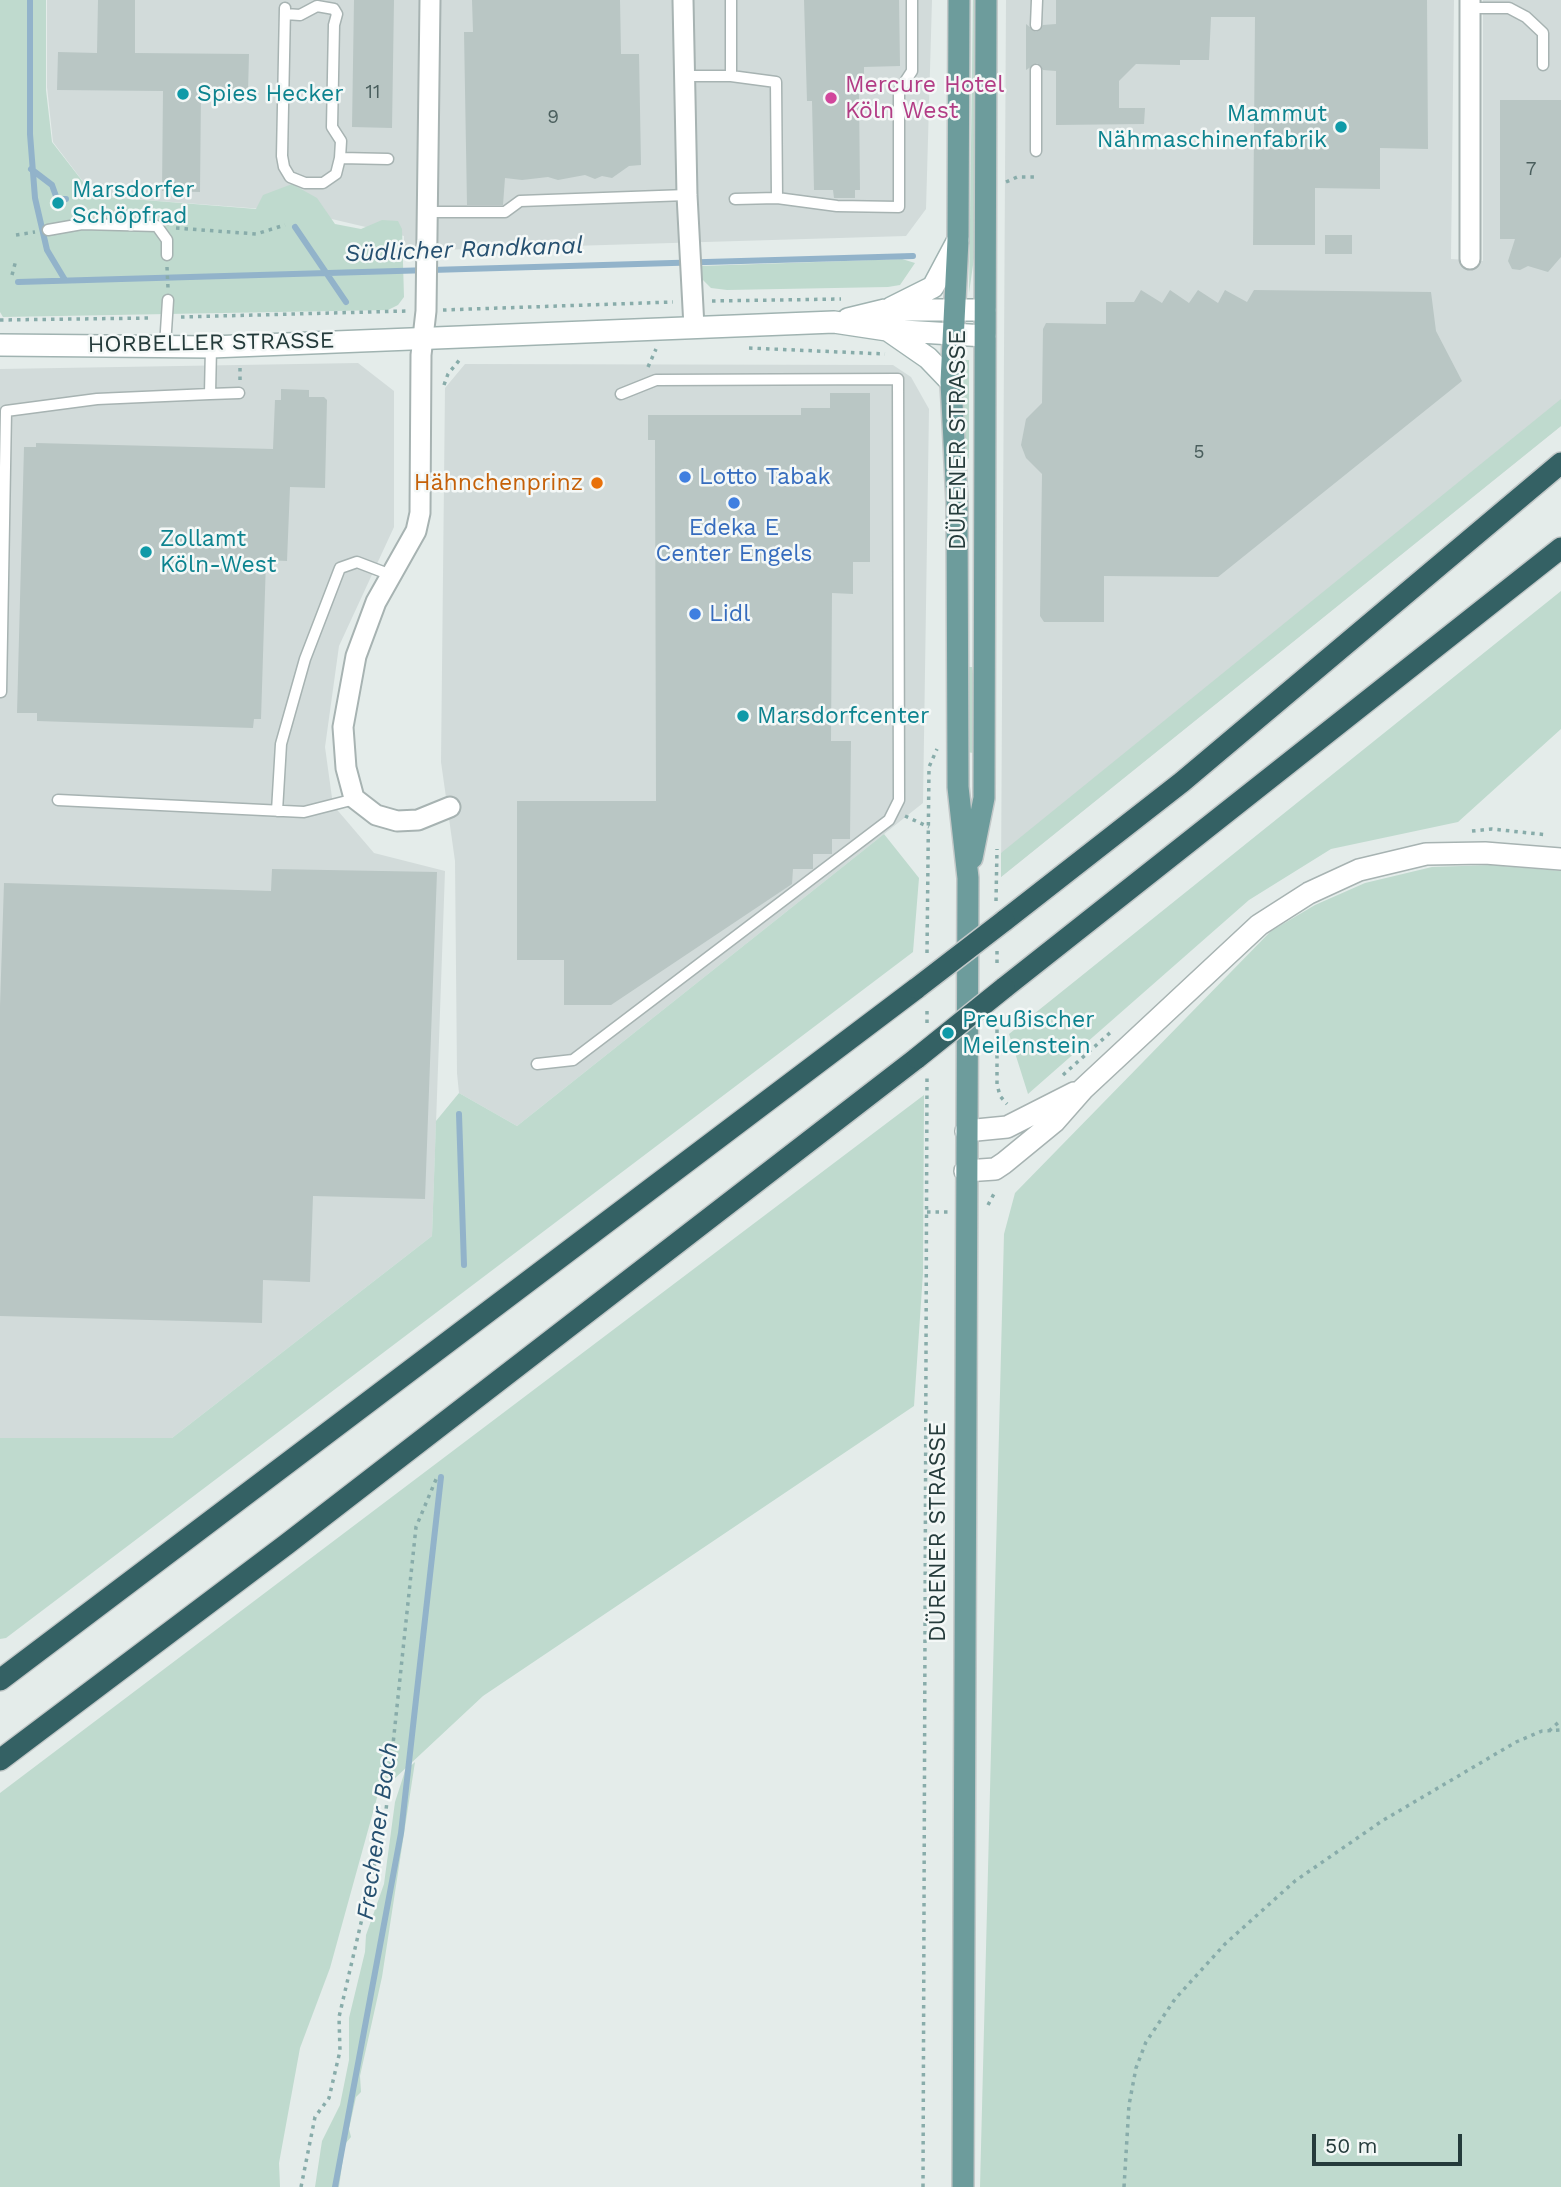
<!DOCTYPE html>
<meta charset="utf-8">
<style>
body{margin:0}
#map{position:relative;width:1561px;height:2187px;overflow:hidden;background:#e4ecea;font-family:"Work Sans",sans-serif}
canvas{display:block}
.scale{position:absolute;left:1312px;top:2134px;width:150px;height:32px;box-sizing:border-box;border:4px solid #253b3b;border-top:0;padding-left:9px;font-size:21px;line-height:24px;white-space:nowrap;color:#253b3b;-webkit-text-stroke:5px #f4f8f7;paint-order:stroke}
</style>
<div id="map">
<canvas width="1561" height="2187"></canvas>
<div class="scale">50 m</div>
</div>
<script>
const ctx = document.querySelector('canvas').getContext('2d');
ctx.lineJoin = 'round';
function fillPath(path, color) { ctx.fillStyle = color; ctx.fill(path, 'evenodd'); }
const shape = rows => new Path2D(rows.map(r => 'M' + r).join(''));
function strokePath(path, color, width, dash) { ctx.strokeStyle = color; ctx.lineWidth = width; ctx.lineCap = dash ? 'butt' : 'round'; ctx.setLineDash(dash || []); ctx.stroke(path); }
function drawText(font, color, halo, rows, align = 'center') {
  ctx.font = font + ' "Work Sans",sans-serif'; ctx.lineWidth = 5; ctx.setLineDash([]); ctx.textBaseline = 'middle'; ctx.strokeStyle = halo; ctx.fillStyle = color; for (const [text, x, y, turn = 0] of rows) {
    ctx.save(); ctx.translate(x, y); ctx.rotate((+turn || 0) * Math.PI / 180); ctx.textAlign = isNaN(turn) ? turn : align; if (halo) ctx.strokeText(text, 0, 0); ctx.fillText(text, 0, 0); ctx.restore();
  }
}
const built = shape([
 [47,0,932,0,926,209,906,236,404,251,404,236,302,212,94,196,53,142,47,87],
 [1006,0,1454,0,1451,259,1483,261,1483,0,1561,0,1561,426,1001,877],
 [358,363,394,391,394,527,339,646,325,747,333,805,374,853,445,871,432,1236,172,1438,0,1438,0,369],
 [465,364,893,365,911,377,929,409,923,803,517,1126,459,1093,457,1073,455,861,441,762,445,388]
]);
const green = shape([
 [0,0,46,0,46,90,52,142,94,196,256,209,263,195,292,184,317,198,335,224,361,229,382,220,398,221,402,229,404,297,398,305,388,310,3,317,0,312],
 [973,0,976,0,974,258,969,293],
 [902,259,915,263,900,285,888,287,727,290,711,288,702,279,701,266],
 [962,360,969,360,969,458,967,460,961,430],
 [1561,399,1561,426,1001,877,1001,853],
 [1561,591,1561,729,1458,822,1331,849,1249,900,1028,1094,1009,1034],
 [966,667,972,667,975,685,973,753,967,752],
 [884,834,919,878,913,952,6,1638,0,1639,0,1438,172,1438,432,1236,436,1121,459,1093,517,1126],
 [1491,865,1561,871,1561,2187,980,2187,1004,1234,1015,1193,1271,931,1315,905,1365,883,1432,867],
 [924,1095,923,1273,914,1406,483,1696,378,1794,330,1968,300,2048,279,2163,280,2187,0,2187,0,1793],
 [415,1762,382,1977,360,2076,361,2092,356,2097,349,2129,351,2137,345,2144,339,2187,315,2187,322,2141,340,2105,349,2060,349,2018,365,1952,366,1935,384,1884,395,1802,405,1771]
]);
const stream = shape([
 [30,0,30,134,35,198,47,250,65,280],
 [31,169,52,185,57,199,66,199],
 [295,227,346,302],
 [18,282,913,256],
 [459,1114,464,1265],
 [335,2187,401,1833,441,1477]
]);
const building = shape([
 [98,0,135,0,135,53,249,54,248,92,201,91,200,192,162,191,163,91,57,90,58,52,97,53],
 [354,0,394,0,392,128,352,127],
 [472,0,620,0,621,54,639,54,641,165,629,166,612,178,602,176,595,179,585,175,558,180,548,177,522,180,505,178,503,205,467,205,464,32,473,32],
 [804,0,899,0,900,66,864,67,864,88,859,95,860,190,855,190,855,198,834,198,833,190,814,190,812,101,807,101],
 [1056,0,1427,0,1428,149,1380,148,1380,189,1315,188,1315,245,1253,245,1255,17,1211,17,1209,60,1180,60,1180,65,1136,64,1119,81,1119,108,1145,108,1144,124,1056,125,1056,71,1043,70,1037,63,1026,70,1026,24,1036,32,1043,25,1056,24],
 [1500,100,1561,100,1561,257,1548,272,1528,266,1520,270,1512,269,1508,261,1515,239,1500,239],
 [1325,235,1352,235,1352,254,1325,254],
 [1141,290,1162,303,1170,290,1189,303,1198,290,1218,303,1225,290,1247,302,1254,290,1431,292,1436,331,1462,381,1218,577,1104,576,1104,622,1044,622,1040,616,1042,474,1026,458,1021,445,1026,419,1042,403,1043,329,1046,323,1106,324,1106,302,1134,302],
 [281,389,309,390,309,397,324,397,327,400,325,488,290,487,287,561,266,560,261,719,254,719,253,728,37,721,37,713,17,713,24,447,36,447,36,443,273,449,275,400,281,400],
 [830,393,870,393,870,562,853,562,853,594,832,593,831,741,851,741,850,839,832,839,832,854,813,854,813,869,793,869,792,884,611,1005,564,1005,564,960,517,960,517,801,656,801,655,440,648,440,648,415,801,415,801,408,830,408],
 [272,869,437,872,425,1199,313,1196,310,1282,263,1280,262,1323,0,1316,0,1006,4,883,271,891]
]);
const path = shape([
 [1006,182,1017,177,1038,177],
 [176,228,256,234,285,225],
 [16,235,35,232],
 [167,267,168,288],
 [12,275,16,260],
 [712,301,841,299],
 [443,310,673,302],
 [181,317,407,311],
 [0,320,152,318],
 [749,348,885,354],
 [648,367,656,349],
 [240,380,240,364],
 [444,385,448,374,461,358],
 [905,816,929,827],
 [1472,831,1492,829,1548,835],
 [996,901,997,849],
 [997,951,997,967],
 [927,953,929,767,937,749],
 [997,1021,997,1084,1000,1096,1007,1104],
 [927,1023,927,1006],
 [1063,1075,1112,1031],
 [988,1205,996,1190],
 [927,1212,948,1212],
 [1549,1731,1561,1720],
 [301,2187,315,2117,329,2098,340,2051,339,2017,385,1820,416,1527,437,1477],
 [923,2187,927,1076],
 [1124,2187,1129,2105,1136,2068,1146,2042,1175,1999,1225,1944,1295,1881,1382,1821,1516,1742,1542,1731,1561,1730]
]);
const service = shape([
 [1470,8,1509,8,1526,17,1543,33,1543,65],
 [285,14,300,15,317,6,334,9,337,14,334,25,332,127,341,141,340,158,336,174,323,183,305,183,290,177,284,167,282,156,285,8],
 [1036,25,1037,0],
 [685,76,731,76,776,82,777,198,837,206,899,207,899,91,912,71,912,0],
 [731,76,731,0],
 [1036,151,1036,70],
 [340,158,388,159],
 [735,199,777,198],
 [425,212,505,212,520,201,687,195],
 [48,230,82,224,157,226,167,240,167,255],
 [165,346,168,300],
 [210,394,239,393],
 [1,692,6,411,97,399,210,394,211,347],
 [58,800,304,812,355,799],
 [277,811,281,744,305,659,340,568,357,562,391,575],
 [537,1064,573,1060,889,820,899,800,898,379,656,380,621,394]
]);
const minor = shape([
 [430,0,426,311,421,355,420,513,416,531,376,602,356,656,343,727,346,768,354,798,376,815,397,821,418,820,450,807],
 [683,0,687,195,694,327],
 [1470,259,1470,0]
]);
const tertiary = shape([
 [966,1131,1007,1127,1074,1093],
 [965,1171,995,1169,1004,1163,1054,1122,1083,1089,1259,925,1309,893,1359,870,1426,854,1485,853,1561,859]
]);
const secondary = shape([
 [891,308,933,287,958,240],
 [848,319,885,310,985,310],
 [889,331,928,358,951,382],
 [0,345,211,347,834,322,887,330,985,336]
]);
const primary = shape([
 [959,0,958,240,951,382,957,502,958,787,968,878,963,2187],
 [972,858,984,798,986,0]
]);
const motorway = shape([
 [1004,921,1182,782,1561,463],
 [1004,988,1561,548],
 [0,1680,917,988],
 [0,1760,287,1544,917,1058]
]);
const motorwayBridge = shape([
 [917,988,1004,921],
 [917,1058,1004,988]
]);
const markers = [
 [183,94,7,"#0f9aa8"],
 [831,98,7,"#d1479c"],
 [1341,127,7,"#0f9aa8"],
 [58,203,7,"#0f9aa8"],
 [685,477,7,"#3f7fe0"],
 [597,483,7,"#e8710a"],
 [734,503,7,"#3f7fe0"],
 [146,552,7,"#0f9aa8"],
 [695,614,7,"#3f7fe0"],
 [743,716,7,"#0f9aa8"],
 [948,1033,7,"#0f9aa8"]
];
const numberNames = [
 ["11",373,92],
 ["9",553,117],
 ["7",1531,169],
 ["5",1199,452]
];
const hotelNames = [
 ["Mercure Hotel",845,85],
 ["Köln West",845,111]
];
const cultureNames = [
 ["Spies Hecker",197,94],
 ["Mammut",1327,114,"right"],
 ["Nähmaschinenfabrik",1327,140,"right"],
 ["Marsdorfer",72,190],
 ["Schöpfrad",72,216],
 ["Zollamt",160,539],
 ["Köln-West",160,565],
 ["Marsdorfcenter",757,716],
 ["Preußischer",962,1020],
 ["Meilenstein",962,1046]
];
const streetNames = [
 ["HORBELLER STRASSE",211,343,-1],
 ["DÜRENER STRASSE",958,440,-90],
 ["DÜRENER STRASSE",938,1532,-90]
];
const shopNames = [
 ["Lotto Tabak",699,477],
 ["Edeka E",734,528,"center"],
 ["Center Engels",734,554,"center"],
 ["Lidl",709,614]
];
const foodNames = [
 ["Hähnchenprinz",583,483]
];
const waterNames = [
 ["Südlicher Randkanal",464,250,-2],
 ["Frechener Bach",378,1831,-82]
];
fillPath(built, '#d2dbda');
fillPath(green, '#bfdace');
strokePath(stream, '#92b3ca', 6);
fillPath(building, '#b9c6c4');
strokePath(service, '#a7b3b2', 13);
strokePath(minor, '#a7b3b2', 23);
strokePath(tertiary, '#a7b3b2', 24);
strokePath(secondary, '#a0b3b1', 24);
strokePath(primary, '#c2c8c8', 24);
strokePath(motorway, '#c2c8c8', 24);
strokePath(path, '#88acaa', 3.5, [3.5, 5]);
strokePath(service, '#fff', 10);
strokePath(minor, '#fff', 19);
strokePath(tertiary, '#fff', 21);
strokePath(secondary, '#fff', 21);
strokePath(primary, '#6d9c9c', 21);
strokePath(motorway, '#346164', 21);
strokePath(motorwayBridge, '#c2c8c8', 24, []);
strokePath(motorwayBridge, '#346164', 21);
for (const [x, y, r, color] of markers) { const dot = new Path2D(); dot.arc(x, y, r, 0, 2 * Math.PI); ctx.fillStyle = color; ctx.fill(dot); strokePath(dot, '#f4f8f7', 2.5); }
drawText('19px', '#4a5e5d', null, numberNames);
drawText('23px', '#b23c85', '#f4f8f7', hotelNames, 'left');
drawText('23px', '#0d838f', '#f4f8f7', cultureNames, 'left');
drawText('23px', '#253b3b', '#f4f8f7', streetNames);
drawText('23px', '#366cbe', '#f4f8f7', shopNames, 'left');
drawText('23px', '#c56008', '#f4f8f7', foodNames, 'right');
drawText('italic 24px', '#265070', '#f4f8f7', waterNames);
</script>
